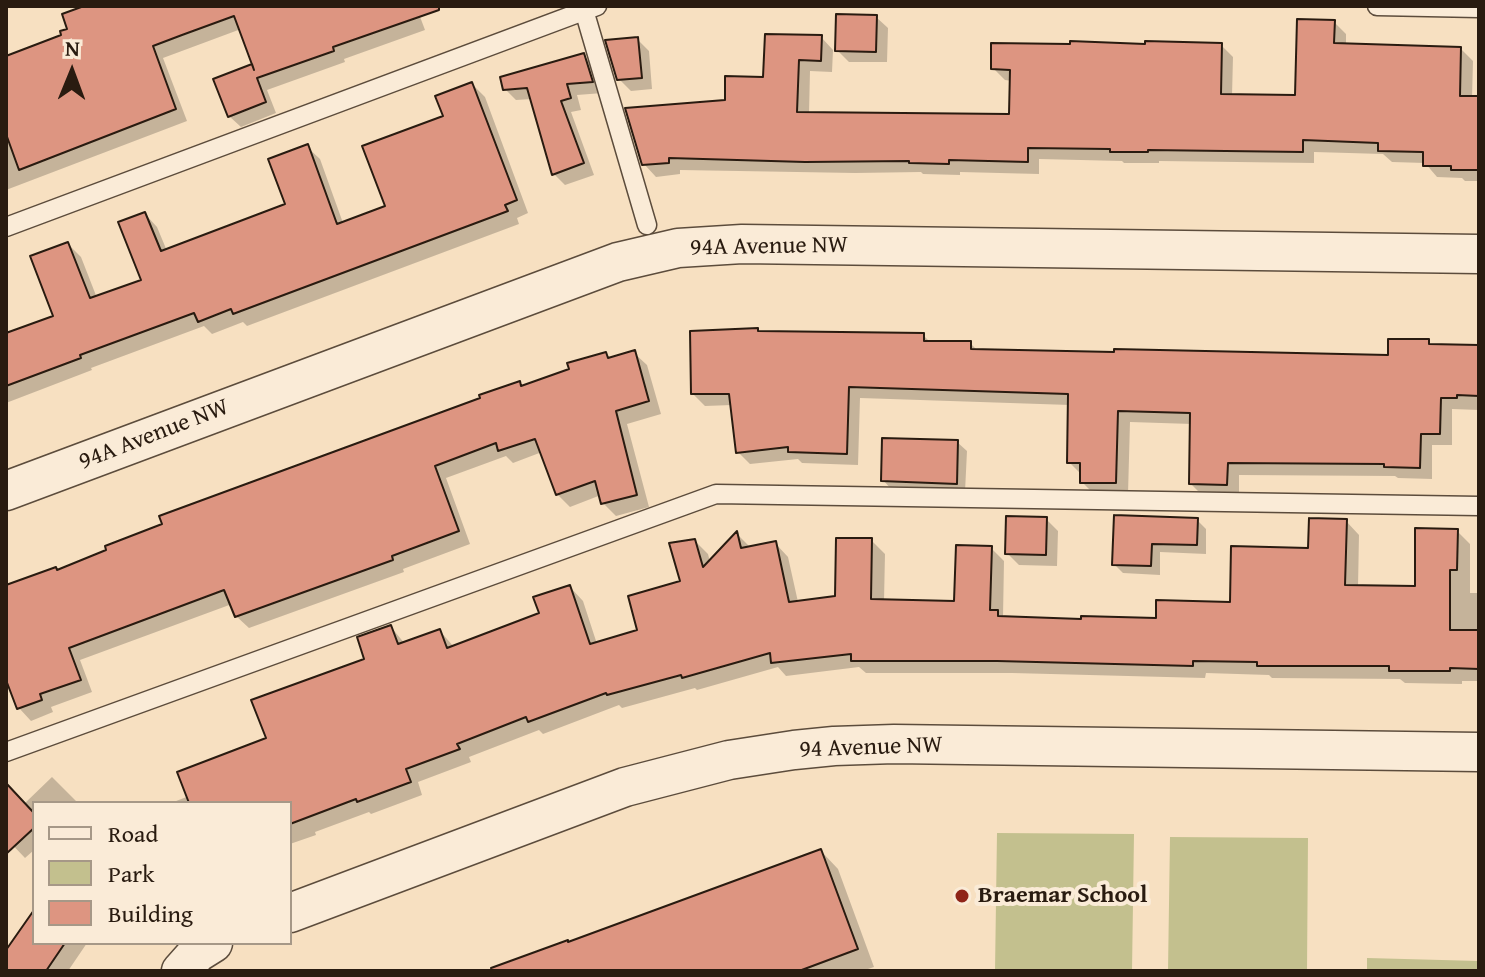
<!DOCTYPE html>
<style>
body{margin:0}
#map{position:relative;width:1485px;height:977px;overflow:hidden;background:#f7e0c1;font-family:"Gentium Book Plus",serif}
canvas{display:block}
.frame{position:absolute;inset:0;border:8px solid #291b10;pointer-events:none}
.legend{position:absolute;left:32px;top:801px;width:260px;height:144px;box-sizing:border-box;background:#faebd7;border:2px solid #a69887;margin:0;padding:10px 14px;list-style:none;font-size:24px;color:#291b10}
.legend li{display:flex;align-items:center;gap:16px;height:40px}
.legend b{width:40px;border:2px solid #a69887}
.north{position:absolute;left:32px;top:32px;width:80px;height:80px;-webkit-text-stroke:6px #faebd7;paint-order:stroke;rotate:1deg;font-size:22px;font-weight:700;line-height:32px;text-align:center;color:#291b10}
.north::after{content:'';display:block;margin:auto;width:28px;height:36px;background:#291b10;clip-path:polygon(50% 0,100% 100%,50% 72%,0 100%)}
</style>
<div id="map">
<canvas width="1485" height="977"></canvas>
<div class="frame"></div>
<ul class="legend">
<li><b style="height:10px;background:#faebd7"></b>Road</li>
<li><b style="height:22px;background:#c3c08e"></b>Park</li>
<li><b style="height:22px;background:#dd9581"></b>Building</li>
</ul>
<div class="north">N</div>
</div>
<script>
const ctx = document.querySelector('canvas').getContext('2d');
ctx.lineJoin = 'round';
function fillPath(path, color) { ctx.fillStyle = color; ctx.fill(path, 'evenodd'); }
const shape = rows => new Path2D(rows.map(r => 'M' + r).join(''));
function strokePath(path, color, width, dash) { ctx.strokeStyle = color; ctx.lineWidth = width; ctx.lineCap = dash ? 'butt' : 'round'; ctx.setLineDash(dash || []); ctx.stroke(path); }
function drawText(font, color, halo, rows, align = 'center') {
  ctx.font = font + ' "Gentium Book Plus",serif'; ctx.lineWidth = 8; ctx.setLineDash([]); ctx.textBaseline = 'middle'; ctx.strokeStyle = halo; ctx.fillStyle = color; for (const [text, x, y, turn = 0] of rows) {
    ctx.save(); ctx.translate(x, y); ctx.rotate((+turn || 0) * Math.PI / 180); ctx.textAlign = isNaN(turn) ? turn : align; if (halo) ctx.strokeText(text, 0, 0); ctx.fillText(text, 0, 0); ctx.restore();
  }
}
const green = shape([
 [997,833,1134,834,1132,971,995,971],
 [1170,837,1308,838,1307,971,1168,971],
 [1367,958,1479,961,1479,971,1367,971]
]);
const shadow = shape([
 [90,6,416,6,425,30,344,59,345,62,267,90,276,113,241,127,229,116,257,72,241,29,163,58,187,121,6,190,6,58,64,36],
 [876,17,888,28,887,62,849,62,837,50],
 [1334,22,1346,34,1346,46,1461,49,1473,61,1472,98,1479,98,1479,181,1465,181,1462,178,1437,177,1425,163,1392,162,1383,154,1314,152,1314,163,1159,161,1159,163,1124,163,1122,161,1039,159,1039,174,960,172,960,175,923,174,921,172,855,173,680,170,680,174,656,177,644,164,727,102,765,79,821,37,833,50,832,72,810,71,809,114,1011,116,1012,81,1005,80,993,68,1147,46,1221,45,1233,57,1232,96,1297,97],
 [637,39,649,51,652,89,631,91,619,79],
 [584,56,595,67,603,93,577,95,581,110,571,112,594,175,565,185,554,174,532,99,516,100,505,89],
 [472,84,485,97,528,213,517,218,519,224,247,326,243,322,212,334,204,326,91,368,92,370,6,403,6,335,55,317,68,244,81,257,97,298,143,281,145,214,157,227,167,251,287,205,307,147,320,159,343,223,387,207,445,118],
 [760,333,923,335,931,343,970,343,978,351,1390,357,1428,341,1432,346,1479,347,1479,410,1452,409,1452,445,1432,445,1432,479,1398,478,1395,476,1239,475,1239,496,1203,496,1191,484,1192,424,1130,422,1128,494,1094,494,1082,482,1081,474,1069,462,1070,405,860,398,858,465,802,463,798,459,750,464,738,452,732,405,705,406,693,394],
 [634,353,647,365,661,414,627,424,649,507,616,516,603,503,601,495,570,507,557,494,542,452,513,463,506,456,446,478,470,544,403,569,404,572,249,628,236,616,232,604,80,660,92,692,51,707,53,712,31,721,19,708,6,674,6,587,58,572,519,384,523,387,572,371,605,354,611,360],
 [957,442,967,451,965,492,892,490,883,480],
 [1046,519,1058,531,1057,566,1019,565,1007,553],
 [1197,520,1206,529,1206,554,1160,552,1160,575,1123,573,1114,564],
 [1346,521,1359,535,1358,587,1417,588,1457,531,1470,544,1470,593,1479,593,1479,681,1462,681,1462,684,1405,683,1400,679,1272,678,1269,675,1206,673,1205,678,1012,673,866,673,859,667,786,676,778,667,697,690,695,688,622,708,619,705,543,734,539,730,469,757,471,762,418,782,422,795,371,814,369,812,315,832,316,835,290,844,290,803,171,803,189,796,268,740,367,660,391,627,405,644,440,631,454,647,541,615,570,587,583,601,597,644,640,632,682,582,695,541,708,554,710,562,737,534,750,547,775,543,788,557,798,602,837,598,871,540,885,554,884,601,956,603,991,548,1004,561,1003,617,1004,619,1158,620,1232,604,1310,550],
 [52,777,78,803,34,803,34,850,25,858,6,838,6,801,24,804],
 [821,851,838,869,874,967,862,971,489,971],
 [34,913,34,943,87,943,68,971,6,971,6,946,11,946]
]);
const building = shape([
 [84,6,439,6,439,10,333,47,334,51,257,78,266,102,228,117,213,79,252,64,254,70,234,16,182,35,153,46,176,109,19,170,6,134,6,56,61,35,60,31,67,29,62,14,84,6],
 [836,14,877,15,876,52,835,51,836,14],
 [1297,19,1335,20,1334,43,1461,47,1460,96,1479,96,1479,170,1451,170,1451,166,1423,166,1423,152,1378,151,1378,143,1303,140,1303,152,1148,150,1148,152,1110,152,1110,149,1028,148,1028,162,949,160,949,164,909,163,909,161,805,162,669,158,669,163,642,165,625,108,725,100,725,76,763,77,765,34,822,35,821,61,799,60,797,112,1009,114,1010,70,991,69,991,43,1070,44,1070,41,1145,44,1145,41,1222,43,1221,94,1295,95,1297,19],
 [638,37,642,78,617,80,605,40,638,37],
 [584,53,593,82,567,84,571,98,561,101,584,163,552,175,527,88,503,90,500,77,584,53],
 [472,82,517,200,505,205,508,211,233,314,231,309,198,322,194,313,80,355,81,358,6,386,6,333,53,316,30,256,68,242,90,298,141,280,118,222,145,212,161,251,285,204,268,159,308,144,337,224,385,206,362,146,443,116,435,96,472,82],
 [758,328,758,331,924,333,924,341,971,341,971,349,1114,352,1114,349,1388,355,1388,339,1429,339,1429,344,1479,345,1479,396,1457,395,1457,398,1441,398,1440,434,1421,434,1420,468,1384,467,1384,464,1228,463,1227,485,1189,484,1190,413,1118,411,1116,483,1080,483,1080,463,1067,463,1068,394,849,387,847,454,788,452,788,447,736,453,729,394,691,394,690,331,758,328],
 [635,350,649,401,616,411,637,495,601,504,595,481,556,495,535,439,498,451,496,443,435,466,459,531,392,556,393,560,235,617,224,590,69,648,81,680,40,694,42,700,17,709,6,680,6,585,56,567,57,570,106,550,105,546,162,524,159,516,480,398,479,395,520,381,521,386,569,369,567,363,606,352,608,358,635,350],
 [882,438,958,440,957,484,881,481,882,438],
 [1114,515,1198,518,1197,545,1152,544,1151,566,1112,565,1114,515],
 [1006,516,1047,517,1046,555,1005,554,1006,516],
 [1309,518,1347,519,1345,585,1415,586,1415,528,1458,529,1457,570,1450,570,1450,630,1479,630,1479,669,1450,668,1450,671,1389,671,1389,666,1257,666,1257,662,1193,661,1193,666,997,661,851,661,851,654,771,663,770,653,682,678,681,675,607,695,606,693,528,722,526,717,457,744,460,749,406,769,411,782,357,802,356,799,290,824,290,803,189,803,177,772,266,738,251,700,364,659,357,637,391,625,398,644,440,629,447,648,539,613,533,597,570,585,590,644,637,630,628,596,680,581,669,543,695,539,703,567,737,531,741,548,776,541,789,602,835,596,836,538,872,538,871,599,954,601,956,545,992,546,990,610,998,610,998,616,1081,619,1081,616,1156,618,1156,600,1230,602,1231,546,1308,548,1309,518],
 [6,783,34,813,34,828,6,854,6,783],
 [821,849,858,949,799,971,492,971,491,968,568,940,568,942,821,849],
 [34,910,34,943,65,943,46,971,6,971,6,950,34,910]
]);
const lane = shape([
 [1377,6,1479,8],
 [584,10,647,225],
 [6,227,597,6],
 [6,752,716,494,1479,506]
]);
const street = shape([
 [6,491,618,262,678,248,742,244,1479,254],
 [290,913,625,787,729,760,794,750,834,746,894,744,1479,752],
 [181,971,197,953,213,943]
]);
const markers = [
 [962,896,8,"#8f2418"]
];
const streetNames = [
 ["94A Avenue NW",769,247,-1],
 ["94A Avenue NW",154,435,-21],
 ["94 Avenue NW",871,748,-2]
];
const poiNames = [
 ["Braemar School",978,896]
];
fillPath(green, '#c3c08e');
fillPath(shadow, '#0003');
fillPath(building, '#dd9581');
strokePath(building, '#291b10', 2);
strokePath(lane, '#5c4c3c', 21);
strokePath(street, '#5c4c3c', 41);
strokePath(lane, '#faebd7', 18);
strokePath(street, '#faebd7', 38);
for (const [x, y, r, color] of markers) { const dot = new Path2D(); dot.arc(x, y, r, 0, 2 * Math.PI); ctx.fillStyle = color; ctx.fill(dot); strokePath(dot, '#faebd7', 3); }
drawText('24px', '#291b10', '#faebd7', streetNames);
drawText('bold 24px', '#291b10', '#faebd7', poiNames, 'left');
</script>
